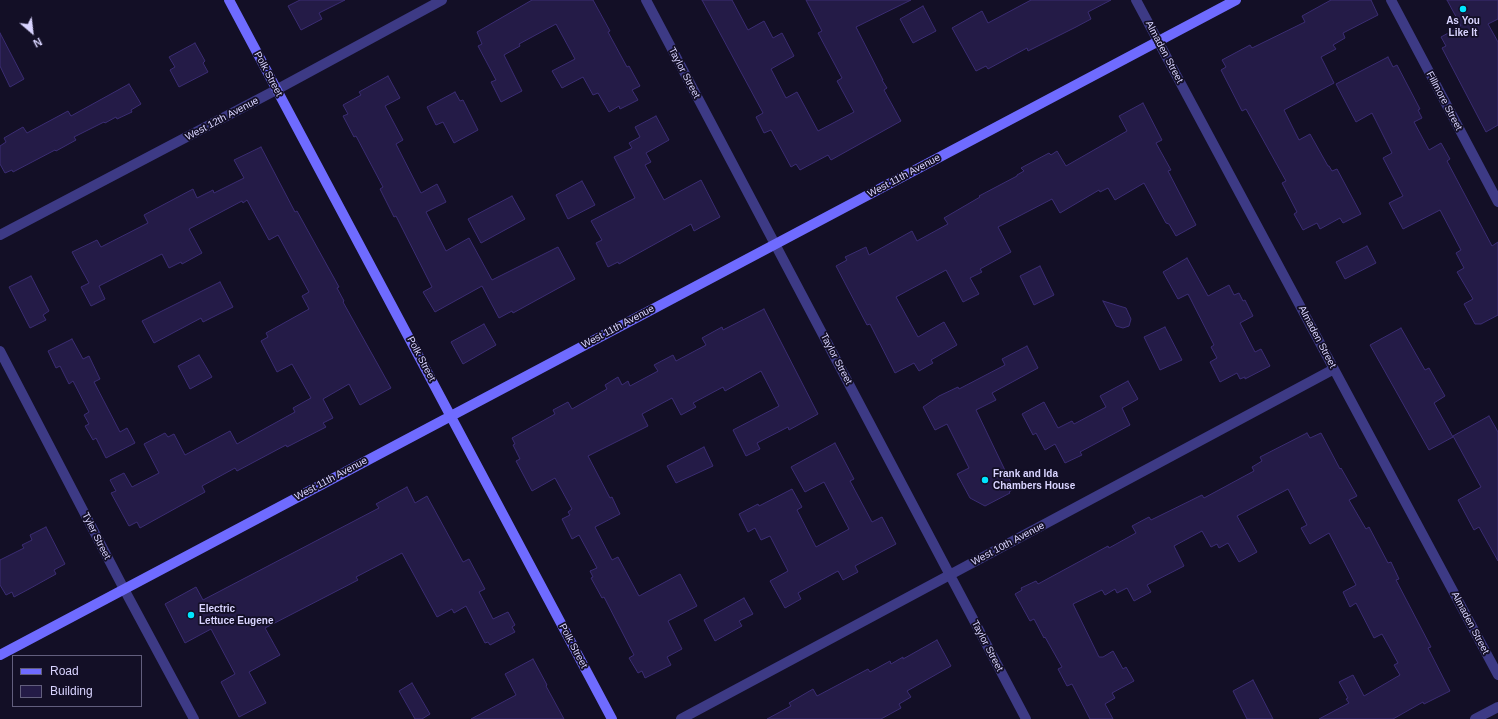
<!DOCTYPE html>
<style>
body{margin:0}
#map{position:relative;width:1498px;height:719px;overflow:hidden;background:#130f26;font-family:Helvetica,sans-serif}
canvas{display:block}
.legend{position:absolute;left:12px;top:655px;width:130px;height:52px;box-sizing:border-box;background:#130f26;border:1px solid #625e7d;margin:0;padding:5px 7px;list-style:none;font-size:12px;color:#d9d4ff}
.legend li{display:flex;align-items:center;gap:8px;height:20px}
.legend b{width:20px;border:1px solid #625e7d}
.north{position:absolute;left:12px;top:12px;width:40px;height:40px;-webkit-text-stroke:3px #130f26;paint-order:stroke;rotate:152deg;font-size:11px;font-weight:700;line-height:16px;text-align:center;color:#d9d4ff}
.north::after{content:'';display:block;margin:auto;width:14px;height:18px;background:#d9d4ff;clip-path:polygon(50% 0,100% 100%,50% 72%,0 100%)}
</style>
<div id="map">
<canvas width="1498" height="719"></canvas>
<ul class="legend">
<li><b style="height:5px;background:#6f6bff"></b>Road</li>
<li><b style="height:11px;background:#241b47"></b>Building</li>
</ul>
<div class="north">N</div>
</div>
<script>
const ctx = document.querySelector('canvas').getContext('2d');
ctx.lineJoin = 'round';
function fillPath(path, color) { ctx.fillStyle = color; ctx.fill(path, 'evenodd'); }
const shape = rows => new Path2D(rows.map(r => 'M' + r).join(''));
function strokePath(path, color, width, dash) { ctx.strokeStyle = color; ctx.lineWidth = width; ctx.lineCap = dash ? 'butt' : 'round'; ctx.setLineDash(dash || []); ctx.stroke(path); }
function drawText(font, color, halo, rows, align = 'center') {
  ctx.font = font + ' Helvetica,sans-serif'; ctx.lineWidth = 3.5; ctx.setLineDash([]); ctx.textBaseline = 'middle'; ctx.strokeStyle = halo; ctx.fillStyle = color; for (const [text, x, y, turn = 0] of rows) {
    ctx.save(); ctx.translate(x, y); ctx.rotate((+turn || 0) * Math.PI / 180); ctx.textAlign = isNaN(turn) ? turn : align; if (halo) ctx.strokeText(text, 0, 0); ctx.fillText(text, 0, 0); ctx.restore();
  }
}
const building = shape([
 [300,0,345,0,319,13,322,19,301,30,288,6,300,0],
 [532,0,593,0,610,31,608,32,627,67,629,66,640,86,632,90,638,100,620,109,619,106,609,112,598,93,593,95,583,77,562,88,552,71,575,59,556,24,519,44,520,46,504,55,522,91,501,102,491,82,496,80,478,46,482,44,477,32,532,0],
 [702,0,732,0,748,30,764,21,773,38,782,33,794,56,771,69,786,98,797,92,818,131,854,112,837,81,842,78,818,33,822,31,806,0,911,0,856,27,883,80,882,80,887,88,884,90,901,121,831,160,828,155,800,170,796,164,791,167,771,130,764,133,756,117,763,113,762,111,702,0],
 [1031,0,1111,0,1088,12,1091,19,1076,27,1028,51,1027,48,988,69,986,66,976,71,952,28,982,11,988,23,1031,0],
 [1331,0,1371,0,1378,15,1343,33,1345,38,1333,45,1336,49,1321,57,1334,83,1284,110,1299,140,1310,134,1328,166,1329,166,1332,171,1337,169,1361,214,1343,223,1340,218,1320,229,1317,223,1303,230,1294,214,1297,212,1282,183,1286,181,1246,109,1242,111,1221,70,1226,67,1222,60,1250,45,1252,48,1305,22,1302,16,1331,0],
 [1447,0,1498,0,1498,19,1488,24,1498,42,1498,125,1486,132,1442,48,1446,46,1441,37,1461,26,1447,0],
 [923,6,936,31,913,43,900,19,923,6],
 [0,33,24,79,10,87,0,66,0,33],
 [195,43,205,61,203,63,208,72,179,87,170,70,175,67,169,57,195,43],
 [1388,57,1393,67,1397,65,1420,109,1418,110,1422,118,1414,122,1429,150,1441,143,1450,159,1447,161,1492,246,1498,242,1498,315,1481,324,1475,324,1464,304,1473,299,1457,272,1464,268,1456,253,1461,250,1440,210,1403,229,1389,203,1403,196,1383,158,1392,153,1372,113,1356,122,1336,84,1388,57],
 [388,76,400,98,385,106,403,140,396,144,421,193,437,184,446,202,426,212,446,251,469,238,492,280,558,247,575,279,513,313,512,311,499,318,482,286,435,312,423,292,432,287,396,216,394,217,380,189,383,187,356,136,354,137,343,116,348,114,343,105,361,95,359,92,388,76],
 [129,84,141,104,131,110,132,112,117,119,116,117,105,123,104,122,74,137,76,140,56,151,55,150,13,172,12,170,5,173,0,164,0,146,6,142,4,138,23,127,27,133,68,111,71,116,129,84],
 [455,92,460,101,463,100,478,130,454,143,443,122,436,125,427,107,455,92],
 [1143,103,1162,140,1156,143,1171,170,1168,171,1196,225,1176,236,1169,224,1166,223,1144,183,1115,200,1108,188,1100,192,1099,190,1060,213,1052,199,998,227,1011,252,980,269,982,272,970,278,979,294,963,302,946,270,896,297,918,337,944,322,957,345,931,360,933,363,919,371,914,363,895,373,870,324,867,325,836,266,847,260,845,257,866,247,869,255,912,231,917,241,948,224,944,218,980,197,979,196,1017,176,1017,175,1024,171,1021,168,1049,153,1051,155,1057,151,1066,166,1127,131,1119,116,1143,103],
 [656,116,669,140,646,153,651,162,645,165,664,200,701,180,720,217,694,231,691,224,619,264,618,262,608,267,596,243,602,240,591,221,635,198,614,157,632,148,629,143,640,137,635,127,656,116],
 [261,147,295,212,297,211,339,287,337,288,344,301,343,302,391,388,360,405,349,384,323,399,333,418,323,423,326,427,287,447,286,445,237,471,235,468,202,486,205,492,140,528,137,522,129,526,111,493,116,491,110,480,124,473,132,487,159,473,144,444,165,433,168,437,174,434,185,455,230,431,237,444,295,412,293,408,311,398,292,364,277,372,261,341,268,337,266,333,309,309,302,296,309,292,278,235,269,240,247,200,243,203,242,201,189,229,202,253,182,264,181,262,169,268,162,254,99,286,105,299,91,306,81,287,89,283,72,252,97,240,101,247,148,223,144,215,193,189,197,198,213,190,214,193,244,178,234,160,261,147],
 [582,181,595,205,568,219,556,195,582,181],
 [512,196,525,219,481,243,468,219,512,196],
 [1367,246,1376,263,1345,279,1336,262,1367,246],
 [1187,258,1208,296,1229,285,1234,295,1239,293,1243,301,1245,300,1253,316,1240,323,1255,352,1261,349,1270,366,1245,379,1245,377,1240,379,1237,373,1220,382,1210,362,1217,358,1211,347,1214,345,1188,294,1178,299,1163,272,1187,258],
 [1040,266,1054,295,1034,305,1020,276,1040,266],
 [31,276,49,311,43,315,46,320,30,328,9,287,31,276],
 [220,282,233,307,203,322,201,318,154,343,142,321,220,282],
 [1103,301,1126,308,1131,319,1129,326,1123,328,1116,326,1103,301],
 [764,309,818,414,789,430,788,427,757,443,760,449,746,456,733,430,779,406,761,371,725,391,723,387,693,403,696,407,681,415,672,398,642,414,648,426,588,456,610,498,612,497,620,514,595,527,612,560,618,557,639,596,680,574,697,606,668,621,682,649,667,657,671,665,645,678,642,671,638,673,629,658,634,655,604,597,602,598,591,578,593,577,590,571,597,568,579,535,572,539,562,519,570,515,568,512,572,509,555,478,532,491,516,461,520,459,513,445,515,444,512,438,555,414,553,410,568,402,572,409,607,389,605,385,618,377,622,385,628,381,630,386,658,371,654,365,673,355,676,361,706,345,702,338,722,327,723,330,764,309],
 [484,324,496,345,463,364,451,342,484,324],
 [1165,327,1182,360,1160,370,1144,337,1165,327],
 [1401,328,1425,370,1429,368,1445,396,1434,403,1453,437,1429,450,1370,345,1401,328],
 [72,339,83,359,89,356,100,379,94,382,120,432,127,428,135,443,106,458,96,438,93,440,85,426,89,424,84,415,89,412,73,381,69,384,60,366,56,368,48,351,72,339],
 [1027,346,1038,368,992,393,996,400,976,410,1014,489,1009,492,1010,493,985,506,970,498,957,474,969,468,947,424,935,430,923,407,939,396,958,387,959,389,1005,365,1002,359,1027,346],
 [199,355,212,377,190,389,178,366,199,355],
 [1128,381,1138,399,1122,408,1130,425,1080,452,1082,455,1065,463,1055,444,1045,450,1036,433,1033,435,1022,414,1044,402,1058,428,1072,421,1074,424,1106,407,1100,396,1128,381],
 [1489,416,1498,432,1498,561,1479,527,1474,530,1458,500,1481,487,1453,436,1489,416],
 [1307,433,1310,438,1321,433,1340,469,1341,468,1357,496,1349,500,1366,529,1369,527,1388,563,1391,562,1399,579,1396,580,1431,647,1428,648,1450,691,1424,704,1423,702,1393,719,1319,719,1349,703,1346,699,1348,698,1339,682,1353,675,1364,696,1400,675,1394,665,1398,663,1382,634,1374,638,1356,603,1350,607,1343,592,1356,585,1329,533,1310,544,1301,528,1307,525,1288,489,1237,516,1257,552,1239,562,1228,543,1219,548,1217,544,1211,547,1202,531,1174,546,1184,566,1147,585,1151,592,1134,601,1127,588,1117,593,1115,589,1105,595,1102,590,1073,604,1099,657,1103,657,1113,651,1123,669,1126,667,1134,681,1112,693,1115,698,1105,704,1113,719,1090,719,1072,684,1067,686,1058,669,1062,667,1045,637,1044,638,1034,619,1030,621,1015,594,1022,590,1021,588,1036,581,1038,584,1108,546,1109,548,1136,533,1132,526,1149,517,1151,520,1202,495,1204,498,1254,471,1252,467,1262,461,1260,457,1307,433],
 [835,443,854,479,850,481,872,522,882,517,896,544,855,566,858,572,843,580,838,571,798,593,801,599,785,608,770,581,788,571,770,536,761,540,755,528,748,532,739,514,758,504,759,506,792,489,802,507,797,510,816,547,849,529,824,482,805,492,791,467,835,443],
 [704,447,713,466,676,483,667,466,704,447],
 [407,487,415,503,427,496,463,562,469,559,485,589,479,592,493,619,508,612,515,625,512,627,515,632,490,645,488,642,485,643,466,606,454,613,452,609,437,617,402,553,356,577,358,580,265,628,280,655,249,672,266,703,239,717,221,682,235,674,211,629,185,643,165,604,196,587,203,600,379,508,376,504,407,487],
 [46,527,65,564,54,570,56,574,29,589,14,597,12,592,6,595,0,585,0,560,24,548,22,545,32,540,30,535,46,527],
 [744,598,753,614,739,621,742,626,715,641,704,620,744,598],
 [937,640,951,666,907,691,911,697,899,704,901,708,881,719,767,719,791,706,789,703,813,689,817,696,868,669,870,672,890,661,891,664,903,657,903,659,937,640],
 [533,659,547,685,546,686,564,719,471,719,516,695,505,674,533,659],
 [1253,680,1273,719,1247,719,1233,691,1253,680],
 [412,683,430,714,422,719,415,719,399,691,412,683]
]);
const street = shape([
 [646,0,1026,719],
 [1136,0,1498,675],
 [1391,0,1498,202],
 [0,235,276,90,442,0],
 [0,351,124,589,194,719],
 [681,719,1334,369],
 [1475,719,1498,707]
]);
const secondary = shape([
 [229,0,612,719],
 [0,655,1236,0]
]);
const markers = [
 [1463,9,4,"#00e5ff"],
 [985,480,4,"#00e5ff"],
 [191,615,4,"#00e5ff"]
];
const poiNames = [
 ["As You",1463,21,"center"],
 ["Like It",1463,33,"center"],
 ["Frank and Ida",993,474],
 ["Chambers House",993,486],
 ["Electric",199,609],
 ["Lettuce Eugene",199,621]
];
const streetNames = [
 ["Almaden Street",1164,52,62],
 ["Taylor Street",684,73,62],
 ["Polk Street",268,74,62],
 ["Fillmore Street",1444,101,62],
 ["West 12th Avenue",222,119,-28],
 ["West 11th Avenue",904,176,-28],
 ["West 11th Avenue",618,327,-28],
 ["Almaden Street",1317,337,62],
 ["Polk Street",421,359,62],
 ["Taylor Street",836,359,62],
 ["West 11th Avenue",331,479,-28],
 ["Tyler Street",96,536,63],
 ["West 10th Avenue",1008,544,-28],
 ["Almaden Street",1470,623,62],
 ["Polk Street",573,646,62],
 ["Taylor Street",987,646,62]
];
fillPath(building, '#241b47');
strokePath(building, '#3b2d73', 1);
strokePath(street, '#3d3a85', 10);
strokePath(secondary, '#6f6bff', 10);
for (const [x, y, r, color] of markers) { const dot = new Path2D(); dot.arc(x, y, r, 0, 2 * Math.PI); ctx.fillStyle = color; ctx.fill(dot); strokePath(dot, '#130f26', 1.5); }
drawText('bold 10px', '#d9d4ff', '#130f26', poiNames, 'left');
drawText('10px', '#d9d4ff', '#130f26', streetNames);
</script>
